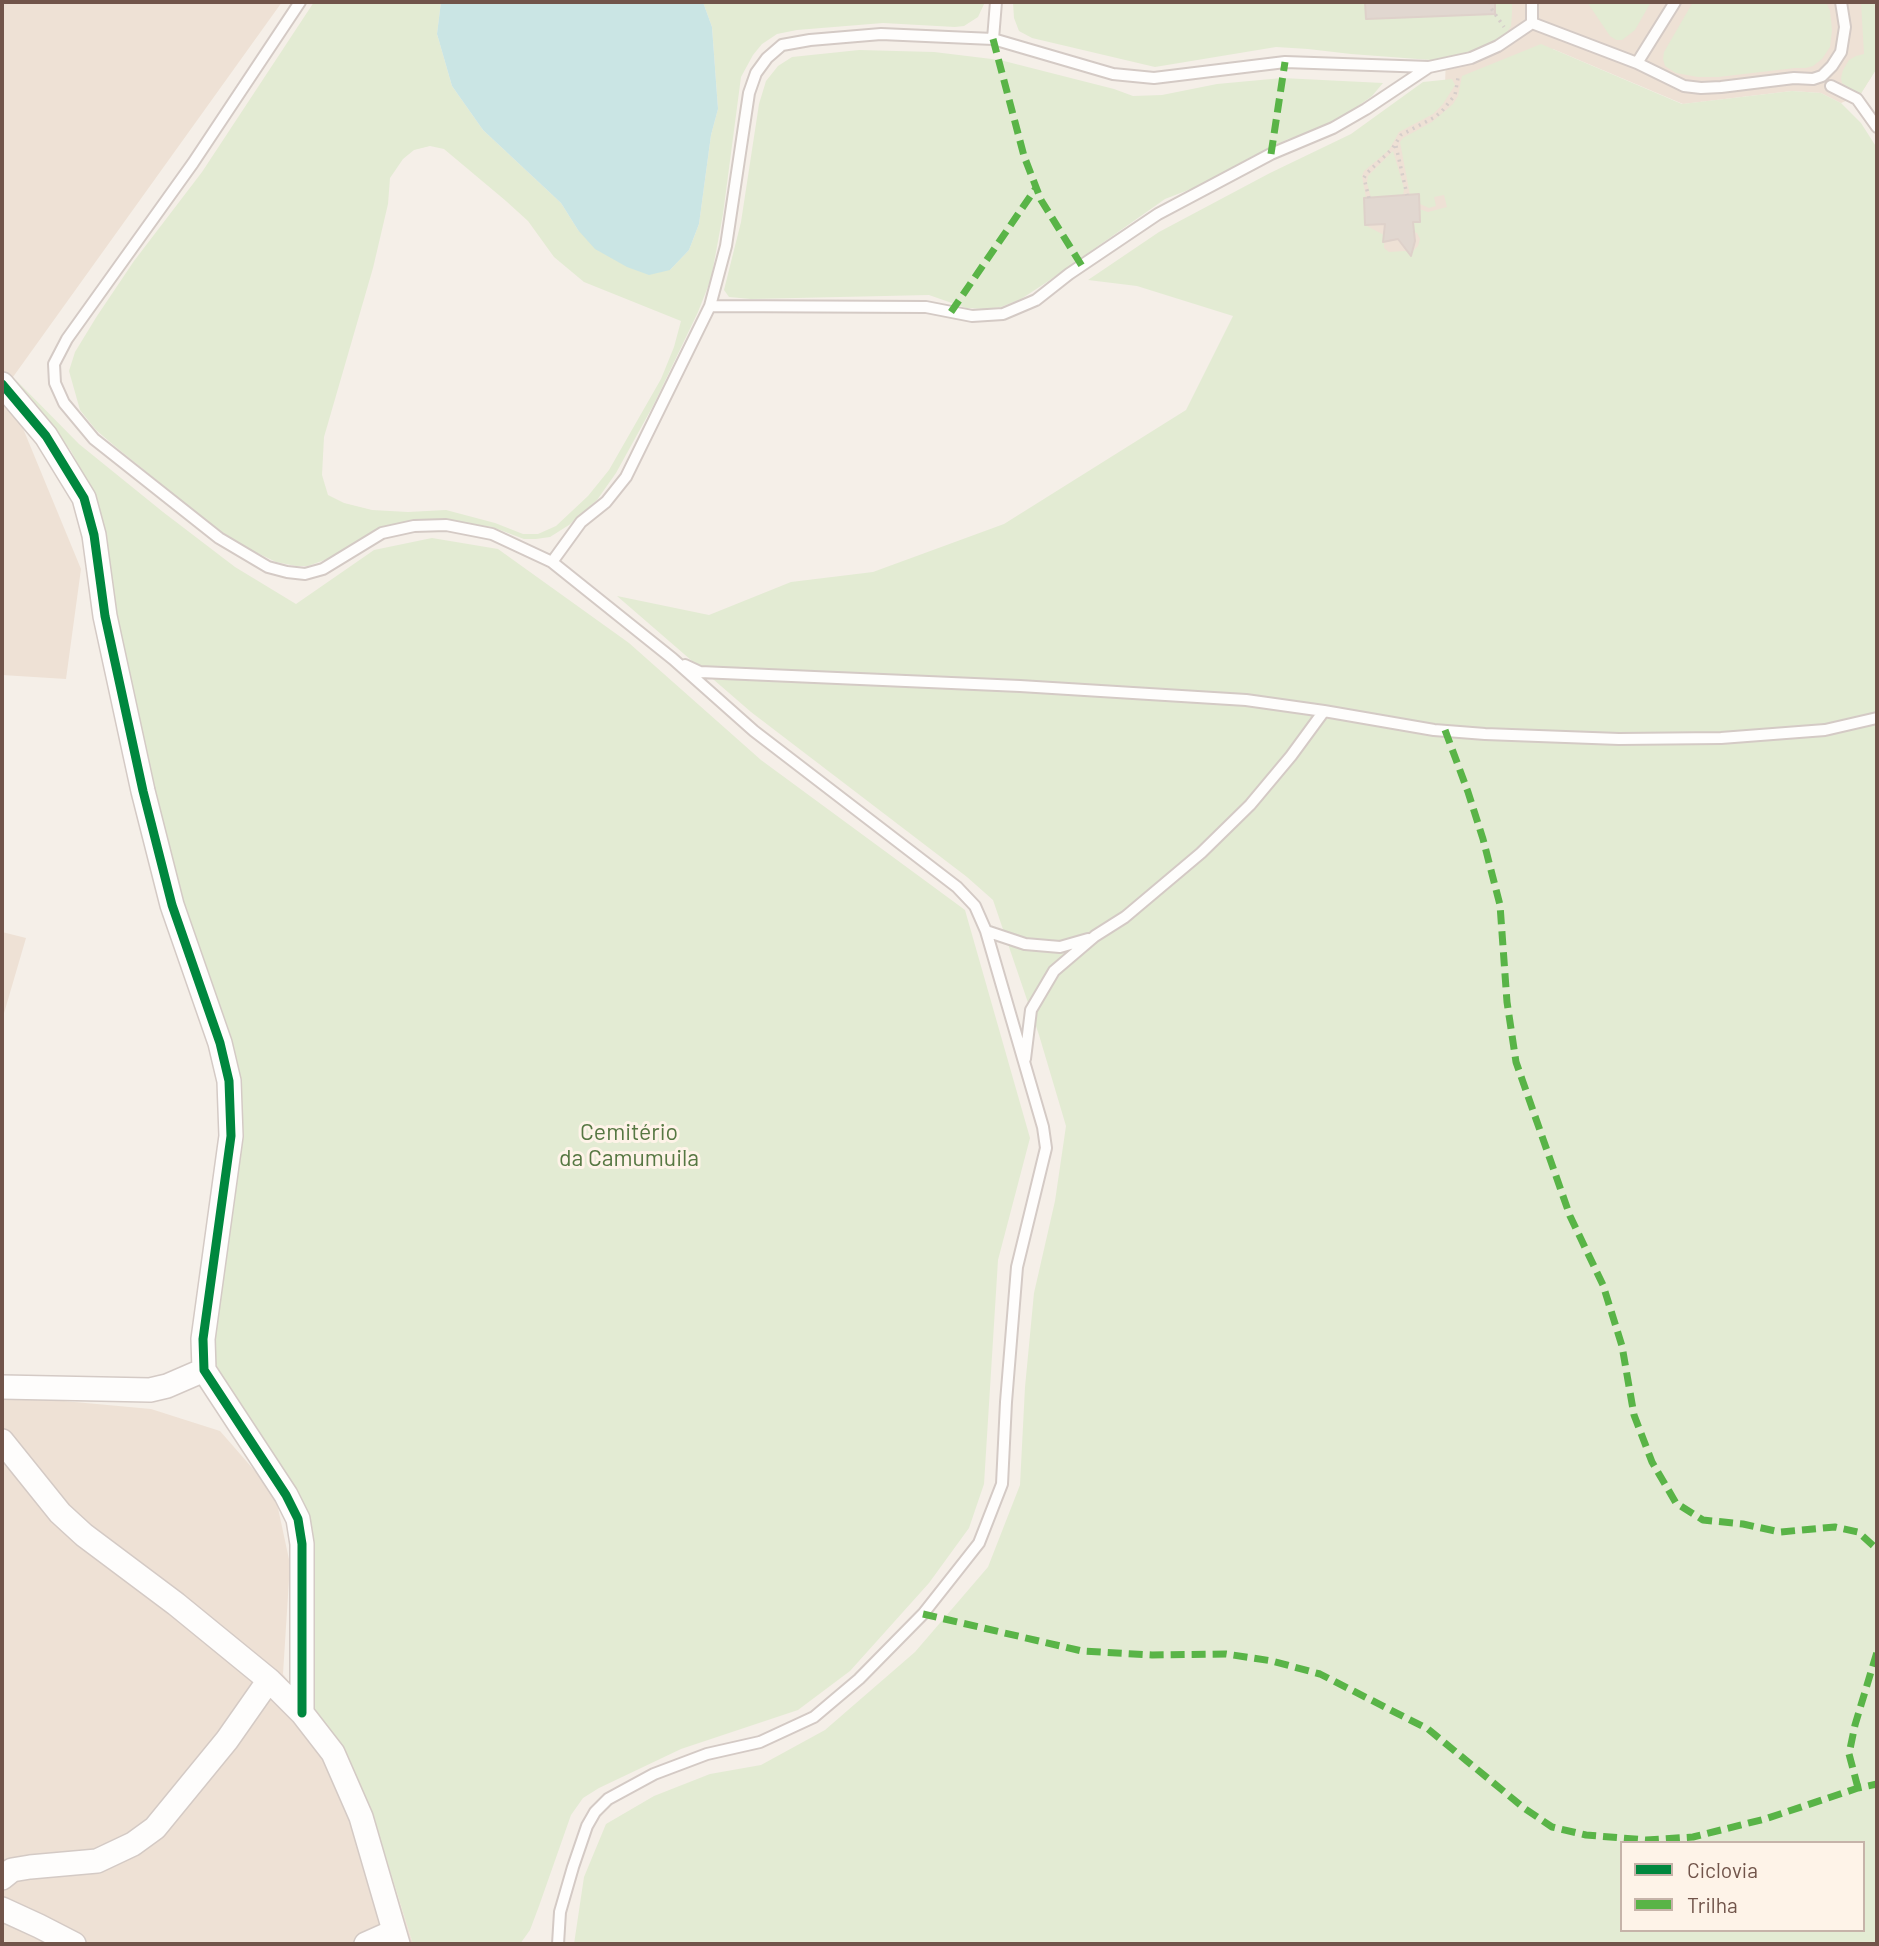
<!DOCTYPE html>
<meta charset="utf-8">
<style>
body{margin:0}
#map{position:relative;width:1879px;height:1946px;overflow:hidden;background:#f5efe8;font-family:Barlow,sans-serif}
canvas{display:block}
.frame{position:absolute;inset:0;border:4px solid #71544a;pointer-events:none}
.legend{position:absolute;left:1620px;top:1841px;width:245px;height:91px;box-sizing:border-box;background:#fef3e8;border:2px solid #c6b3a9;margin:0;padding:9px 12px;list-style:none;font-size:21px;color:#71544a}
.legend li{display:flex;align-items:center;gap:14px;height:35px}
.legend b{width:35px;border:2px solid #c6b3a9}
</style>
<div id="map">
<canvas width="1879" height="1946"></canvas>
<div class="frame"></div>
<ul class="legend">
<li><b style="height:9px;background:#00873e"></b>Ciclovia</li>
<li><b style="height:9px;background:#59b447"></b>Trilha</li>
</ul>
</div>
<script>
const ctx = document.querySelector('canvas').getContext('2d');
ctx.lineJoin = 'round';
function fillPath(path, color) { ctx.fillStyle = color; ctx.fill(path, 'evenodd'); }
const shape = rows => new Path2D(rows.map(r => 'M' + r).join(''));
function strokePath(path, color, width, dash) { ctx.strokeStyle = color; ctx.lineWidth = width; ctx.lineCap = dash ? 'butt' : 'round'; ctx.setLineDash(dash || []); ctx.stroke(path); }
function drawText(font, color, halo, rows, align = 'center') {
  ctx.font = font + ' Barlow,sans-serif'; ctx.lineWidth = 6; ctx.setLineDash([]); ctx.textBaseline = 'middle'; ctx.strokeStyle = halo; ctx.fillStyle = color; for (const [text, x, y, turn = 0] of rows) {
    ctx.save(); ctx.translate(x, y); ctx.rotate((+turn || 0) * Math.PI / 180); ctx.textAlign = isNaN(turn) ? turn : align; if (halo) ctx.strokeText(text, 0, 0); ctx.fillText(text, 0, 0); ctx.restore();
  }
}
const residential = shape([
 [2,2,282,2,13,377,8,392,81,569,66,679,2,675],
 [1349,2,1877,2,1877,68,1860,95,1841,103,1821,93,1792,91,1683,104,1553,49,1423,276,1353,231,1350,180,1445,85,1446,58,1431,60],
 [2,932,26,938,2,1020],
 [2,1399,42,1399,151,1409,220,1431,275,1494,290,1564,283,1674,349,1760,374,1820,413,1944,2,1944]
]);
const green = shape([
 [314,2,441,2,437,34,452,86,483,130,561,203,578,230,670,270,689,250,699,224,711,135,718,109,712,27,703,2,985,2,978,17,964,26,955,27,883,23,797,30,777,34,762,44,753,55,741,77,723,214,711,279,698,312,654,404,616,473,597,500,569,525,550,537,536,539,524,539,492,527,454,521,417,521,395,525,374,531,330,558,308,566,296,566,276,562,245,547,213,526,117,448,96,430,80,410,69,371,75,352,97,316,134,261,202,172],
 [430,146,444,149,506,201,528,221,554,257,584,282,681,321,674,347,661,379,609,470,588,496,556,526,538,534,523,534,495,523,446,510,408,512,372,510,344,503,328,495,322,475,324,437,373,268,388,204,390,178,403,159,414,150],
 [1013,2,1512,2,1512,13,1511,26,1505,35,1464,55,1431,60,1351,54,1308,49,1276,47,1155,67,1032,38,1019,31,1014,18],
 [1587,2,1651,2,1635,30,1622,40,1616,40,1610,36],
 [1693,2,1826,2,1830,11,1832,30,1830,47,1822,59,1813,66,1806,68,1795,68,1718,77,1698,77,1676,73,1665,66,1663,59,1664,52],
 [1861,2,1877,2,1877,68,1860,95,1842,83,1841,78,1843,70,1849,60,1856,56,1864,54],
 [1541,44,1682,104,1792,91,1821,93,1841,103,1861,123,1877,148,1877,1944,574,1944,584,1877,606,1824,654,1796,710,1774,761,1765,825,1730,915,1652,988,1567,1020,1485,1025,1387,1034,1293,1055,1201,1066,1126,1039,1035,993,900,967,877,751,712,617,596,709,615,791,582,873,572,1004,524,1186,410,1233,316,1137,286,1088,280,1159,232,1270,173,1351,134,1423,82,1452,79,1455,85,1443,104,1433,114,1399,132,1389,150,1364,171,1362,176,1366,198,1364,199,1365,225,1384,235,1384,248,1389,252,1405,251,1412,252,1418,246,1420,239,1417,233,1408,230,1403,222,1420,221,1419,209,1428,212,1447,207,1444,195,1434,197,1436,206,1429,208,1420,204,1419,194,1410,195,1400,142,1403,138,1432,122,1453,104,1458,96,1462,76],
 [1622,1843,1863,1843,1863,1930,1622,1930],
 [859,50,934,52,1000,60,1114,89,1133,96,1162,95,1217,84,1282,78,1383,83,1372,96,1347,114,1307,133,1288,139,1253,156,1196,187,1165,199,1047,282,1021,299,1001,307,985,309,966,308,929,295,751,299,729,297,724,290,741,222,759,104,766,81,778,66,792,57],
 [1393,151,1404,188,1403,196,1371,198,1367,183,1368,176],
 [13,377,79,444,163,512,235,567,296,604,374,550,432,538,498,549,629,643,761,760,965,910,1030,1138,998,1260,984,1484,969,1528,929,1583,850,1671,798,1710,681,1749,599,1788,583,1798,571,1815,539,1906,530,1930,520,1944,413,1944,374,1820,349,1760,314,1713,310,1539,221,1377,215,1361,215,1336,242,1131,241,1084,231,1039,181,905,114,614,93,493,71,451]
]);
const water = shape([
 [441,2,703,2,712,27,718,109,711,135,699,224,689,250,670,270,649,275,627,267,595,249,578,230,561,203,483,130,452,86,437,34]
]);
const building = shape([
 [1365,2,1495,2,1495,14,1366,19,1365,2],
 [1419,194,1420,222,1413,222,1415,241,1411,256,1398,239,1383,242,1385,224,1365,225,1364,198,1419,194]
]);
const path = shape([
 [1490,2,1491,8,1504,27],
 [1396,146,1407,195],
 [1369,198,1364,178,1366,174,1392,149,1401,135,1435,117,1442,111,1455,95,1458,78]
]);
const lane = shape([
 [300,2,193,163,67,339,54,364,55,383,64,403,94,439,219,538,268,567,287,572,305,574,323,569,382,533,414,526,446,525,492,534,552,562,673,659,754,731,957,887,975,906,986,931,1043,1127,1046,1148,1017,1267,1006,1402,1002,1484,979,1543,923,1614,859,1679,814,1717,760,1742,707,1754,654,1774,608,1799,595,1812,587,1826,573,1867,560,1912,558,1944],
 [1532,2,1532,23],
 [1532,23,1637,63,1684,86,1701,88,1721,87,1794,78,1813,79,1822,76,1832,66,1841,52,1845,27,1841,2],
 [993,39,996,2],
 [1637,63,1675,2],
 [1831,86,1857,99,1877,127],
 [710,306,926,307,972,316,1003,314,1036,300,1069,274,1158,214,1271,154,1333,128,1366,109,1429,67],
 [552,562,581,522,606,502,626,477,710,306,726,246,749,93,756,73,767,58,782,45,810,40,881,34,993,39,1113,74,1154,78,1285,62,1429,67,1471,58,1498,46,1532,23],
 [685,665,700,672,1020,686,1246,700,1324,711,1434,730,1485,734,1619,739,1721,738,1825,730,1877,718],
 [986,931,1025,944,1060,947,1088,939],
 [1025,1059,1031,1010,1054,971,1095,936,1125,917,1201,853,1250,805,1291,756,1324,711]
]);
const street = shape([
 [2,384,46,436,84,498,94,535,105,616,143,791,172,905,220,1043,229,1081,231,1136,203,1339,204,1370,286,1495,298,1519,302,1544,302,1713],
 [2,1387,150,1390,167,1386,204,1370],
 [2,1441,60,1513,84,1535,176,1604,269,1680,302,1713,333,1753,361,1817,398,1944],
 [2,1878,12,1870,30,1867,97,1861,133,1844,155,1828,227,1740,269,1680],
 [2,1909,39,1926,74,1944],
 [366,1944,393,1932]
]);
const quiet = shape([
 [993,39,1024,156,1041,200,1082,266],
 [1271,154,1285,62],
 [951,312,1036,188],
 [1445,730,1468,792,1483,839,1500,905,1507,1002,1516,1062,1570,1216,1603,1285,1622,1346,1634,1415,1652,1462,1676,1503,1703,1520,1743,1524,1780,1532,1835,1527,1858,1532,1877,1549],
 [923,1614,1082,1651,1152,1655,1226,1654,1272,1661,1320,1674,1428,1729,1524,1808,1552,1827,1586,1835,1646,1840,1693,1837,1765,1819,1858,1788,1877,1784],
 [1858,1788,1849,1754,1855,1725,1877,1652]
]);
const cycleway = shape([
 [2,384,46,436,84,498,94,535,105,616,143,791,172,905,220,1043,229,1081,231,1136,203,1339,204,1370,286,1495,298,1519,302,1544,302,1713]
]);
const parkNames = [
 ["Cemitério",629,1132],
 ["da Camumuila",629,1158]
];
fillPath(residential, '#eee1d5');
fillPath(green, '#e3ebd3');
fillPath(water, '#cae5e4');
fillPath(building, '#e1d7d0');
strokePath(building, '#ded1ca', 2);
strokePath(lane, '#d4cac5', 14);
strokePath(street, '#d4cac5', 26);
strokePath(path, '#d6ceca', 3.5, [2, 5]);
strokePath(lane, '#fefdfc', 10);
strokePath(street, '#fefdfc', 23);
strokePath(quiet, '#59b447', 7, [14, 7]);
strokePath(cycleway, '#00873e', 9);
drawText('23px', '#567742', '#fef3e8', parkNames);
</script>
